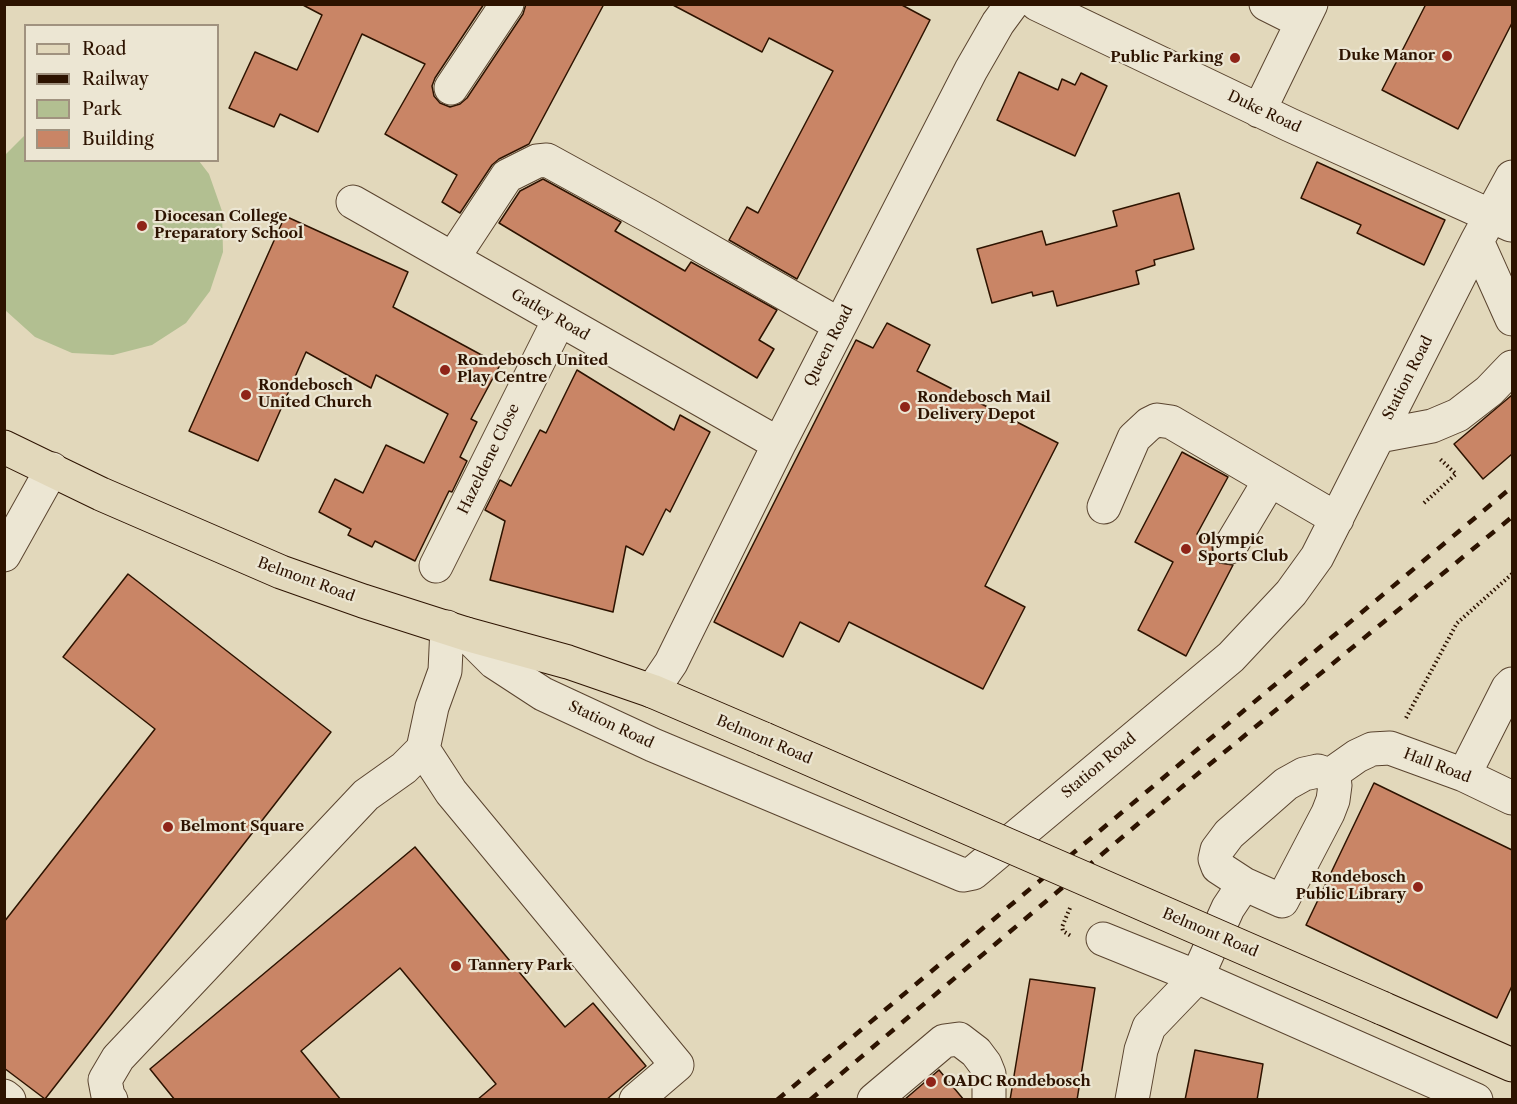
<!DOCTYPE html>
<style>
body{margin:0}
#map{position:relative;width:1517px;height:1104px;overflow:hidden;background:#e2d8bb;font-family:"Libre Caslon Text",serif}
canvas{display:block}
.frame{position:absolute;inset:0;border:6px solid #2d1300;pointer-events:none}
.legend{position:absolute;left:24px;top:24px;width:195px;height:138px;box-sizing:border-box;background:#ece6d3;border:2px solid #a0927f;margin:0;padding:8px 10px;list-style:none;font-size:18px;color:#2d1300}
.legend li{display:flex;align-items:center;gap:12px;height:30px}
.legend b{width:30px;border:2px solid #a0927f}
</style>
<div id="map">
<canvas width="1517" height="1104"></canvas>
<div class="frame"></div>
<ul class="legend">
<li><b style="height:8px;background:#e2d8bb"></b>Road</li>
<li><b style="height:8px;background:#2d1300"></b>Railway</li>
<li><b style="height:16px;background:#b2bf91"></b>Park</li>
<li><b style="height:16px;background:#c98566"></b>Building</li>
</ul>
</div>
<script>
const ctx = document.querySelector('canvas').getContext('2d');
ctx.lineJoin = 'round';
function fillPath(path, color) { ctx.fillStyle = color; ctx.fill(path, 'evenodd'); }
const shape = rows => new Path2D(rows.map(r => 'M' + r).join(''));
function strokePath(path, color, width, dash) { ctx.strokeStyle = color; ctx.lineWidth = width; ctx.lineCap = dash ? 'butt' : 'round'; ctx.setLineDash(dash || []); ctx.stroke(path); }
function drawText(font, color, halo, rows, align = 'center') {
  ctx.font = font + ' "Libre Caslon Text",serif'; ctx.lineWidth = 4.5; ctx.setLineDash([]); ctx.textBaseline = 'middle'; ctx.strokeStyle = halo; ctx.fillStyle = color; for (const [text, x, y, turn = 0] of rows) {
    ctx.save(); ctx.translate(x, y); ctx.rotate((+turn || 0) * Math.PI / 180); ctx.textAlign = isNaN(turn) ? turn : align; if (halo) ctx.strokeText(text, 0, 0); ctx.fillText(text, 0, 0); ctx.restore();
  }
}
const green = shape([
 [25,135,26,160,199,161,209,174,222,211,223,252,210,291,186,323,152,345,113,355,72,353,35,337,5,310,5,155]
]);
const building = shape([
 [301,4,484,4,435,78,432,86,434,96,440,103,450,107,460,104,467,98,523,14,526,4,604,4,529,144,499,159,492,165,460,213,442,202,457,175,385,134,425,64,362,34,318,132,280,114,274,127,229,108,255,52,297,70,322,15,301,4],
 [671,4,900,4,930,20,797,279,729,240,747,207,758,213,833,71,769,38,762,52,671,4],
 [1426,4,1512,4,1512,23,1458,129,1382,90,1426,4],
 [1019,72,1058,90,1062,79,1075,85,1081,73,1107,86,1075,156,997,120,1019,72],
 [1317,162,1445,220,1424,265,1357,233,1361,225,1301,198,1317,162],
 [543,179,621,222,615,231,685,271,691,262,777,310,759,340,774,349,757,378,499,223,520,191,543,179],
 [1179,193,1194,249,1154,260,1155,265,1136,271,1139,284,1057,306,1053,291,1033,296,1032,292,992,303,977,249,1042,231,1046,245,1117,226,1113,211,1179,193],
 [285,216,408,272,393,307,500,365,471,419,477,422,460,457,467,461,452,492,449,491,415,561,375,541,372,547,348,535,351,529,319,512,335,479,363,493,386,445,424,463,448,414,376,375,371,388,306,352,258,461,189,431,285,216],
 [887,323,930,345,917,371,1058,443,985,586,1025,607,983,689,849,622,839,642,800,622,783,657,714,622,856,340,873,348,887,323],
 [577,370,674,430,680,415,710,432,670,512,666,509,643,555,626,546,613,612,490,580,505,521,485,510,500,480,511,486,540,430,546,433,577,370],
 [1512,395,1512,454,1483,479,1454,444,1512,395],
 [1182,452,1228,477,1197,534,1212,543,1213,556,1220,563,1233,565,1186,656,1138,630,1173,562,1135,542,1182,452],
 [128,574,331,732,45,1099,4,1068,4,922,155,729,63,657,128,574],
 [1374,783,1512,850,1512,986,1497,1018,1306,925,1374,783],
 [415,847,565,1027,593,1003,646,1066,606,1100,477,1100,496,1084,400,968,301,1051,341,1100,175,1100,150,1069,415,847],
 [1030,979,1095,988,1077,1100,1010,1100,1030,979],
 [1195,1050,1263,1064,1257,1100,1185,1100,1195,1050],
 [939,1070,964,1100,904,1100,939,1070]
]);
const path = shape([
 [1424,503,1456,474,1440,459],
 [1406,718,1457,623,1512,574],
 [1070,908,1062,927,1063,931,1071,936]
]);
const minor = shape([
 [1037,4,1290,125,1511,225],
 [1266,4,1302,22],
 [451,88,507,4],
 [1259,111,1311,4],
 [353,202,779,444],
 [1477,241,1512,319],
 [453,258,507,176,537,161,547,160,649,216,840,325],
 [1379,436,1432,426,1458,415,1489,391,1512,367],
 [1104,507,1134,438,1149,424,1157,420,1171,422,1337,519],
 [1230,547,1270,480],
 [4,555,52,469],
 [436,566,559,320],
 [466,634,494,662,543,694,653,745,963,875,973,873,1231,657,1291,593,1317,557,1477,241,1512,177],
 [652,691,671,663,779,444,971,70,998,23,1012,4],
 [423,749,451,792,677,1065,636,1100],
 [1318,771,1330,775,1335,785,1333,800,1328,813,1282,901,1244,884,1218,867,1215,859,1217,850,1229,834,1286,784,1304,774,1318,771],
 [1330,775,1357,756,1372,749,1390,748,1464,775,1512,798],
 [1464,775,1508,688,1512,684],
 [1103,939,1197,977,1476,1100],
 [4,1096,9,1100],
 [111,1100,108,1096,105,1080,118,1058,366,795,404,768,423,749,432,707,445,671,447,627],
 [874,1100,944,1041,959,1039,976,1052,985,1064,989,1074,989,1100],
 [1132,1100,1141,1050,1149,1027,1197,977,1228,908,1244,884]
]);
const major = shape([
 [4,447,101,494,281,572,363,601,466,634,568,662,652,691,764,739],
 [1382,1008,1512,1065]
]);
const rail = shape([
 [777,1100,1512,487],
 [810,1100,1183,786,1512,517]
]);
const majorBridge = shape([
 [764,739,1382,1008]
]);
const markers = [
 [1447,56,6,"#8f2418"],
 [1235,58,6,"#8f2418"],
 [142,226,6,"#8f2418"],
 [445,370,6,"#8f2418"],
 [246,395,6,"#8f2418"],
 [905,407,6,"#8f2418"],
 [1186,549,6,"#8f2418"],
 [168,827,6,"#8f2418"],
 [1418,887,6,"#8f2418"],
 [456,966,6,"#8f2418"],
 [931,1082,6,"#8f2418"]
];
const poiNames = [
 ["Duke Manor",1435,56,"right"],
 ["Public Parking",1223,58,"right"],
 ["Diocesan College",154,217],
 ["Preparatory School",154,234],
 ["Rondebosch United",457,361],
 ["Play Centre",457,378],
 ["Rondebosch",258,386],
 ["United Church",258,403],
 ["Rondebosch Mail",917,398],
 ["Delivery Depot",917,415],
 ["Olympic",1198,540],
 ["Sports Club",1198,557],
 ["Belmont Square",180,827],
 ["Rondebosch",1406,878,"right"],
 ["Public Library",1406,895,"right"],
 ["Tannery Park",468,966],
 ["OADC Rondebosch",943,1082]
];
const streetNames = [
 ["Duke Road",1264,112,25],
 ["Gatley Road",550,315,30],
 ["Queen Road",829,346,-63],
 ["Station Road",1408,378,-63],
 ["Hazeldene Close",489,459,-64],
 ["Belmont Road",306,580,20],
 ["Station Road",611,725,25],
 ["Belmont Road",764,740,23],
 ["Station Road",1099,766,-40],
 ["Hall Road",1437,766,21],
 ["Belmont Road",1210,933,23]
];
fillPath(green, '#b2bf91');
fillPath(building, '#c98566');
strokePath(building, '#2d1300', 1.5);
strokePath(minor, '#5a442f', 35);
strokePath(major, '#2d1300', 35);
strokePath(path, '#2d1300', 4, [1.5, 3]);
strokePath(minor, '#ece6d3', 33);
strokePath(major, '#e2d8bb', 33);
strokePath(rail, '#2d1300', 4.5, [10, 10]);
strokePath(majorBridge, '#2d1300', 35, []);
strokePath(majorBridge, '#e2d8bb', 33);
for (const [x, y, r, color] of markers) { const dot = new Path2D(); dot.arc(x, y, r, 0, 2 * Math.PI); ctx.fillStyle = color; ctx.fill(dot); strokePath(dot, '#ece6d3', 2); }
drawText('bold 15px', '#2d1300', '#ece6d3', poiNames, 'left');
drawText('15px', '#2d1300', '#ece6d3', streetNames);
</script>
